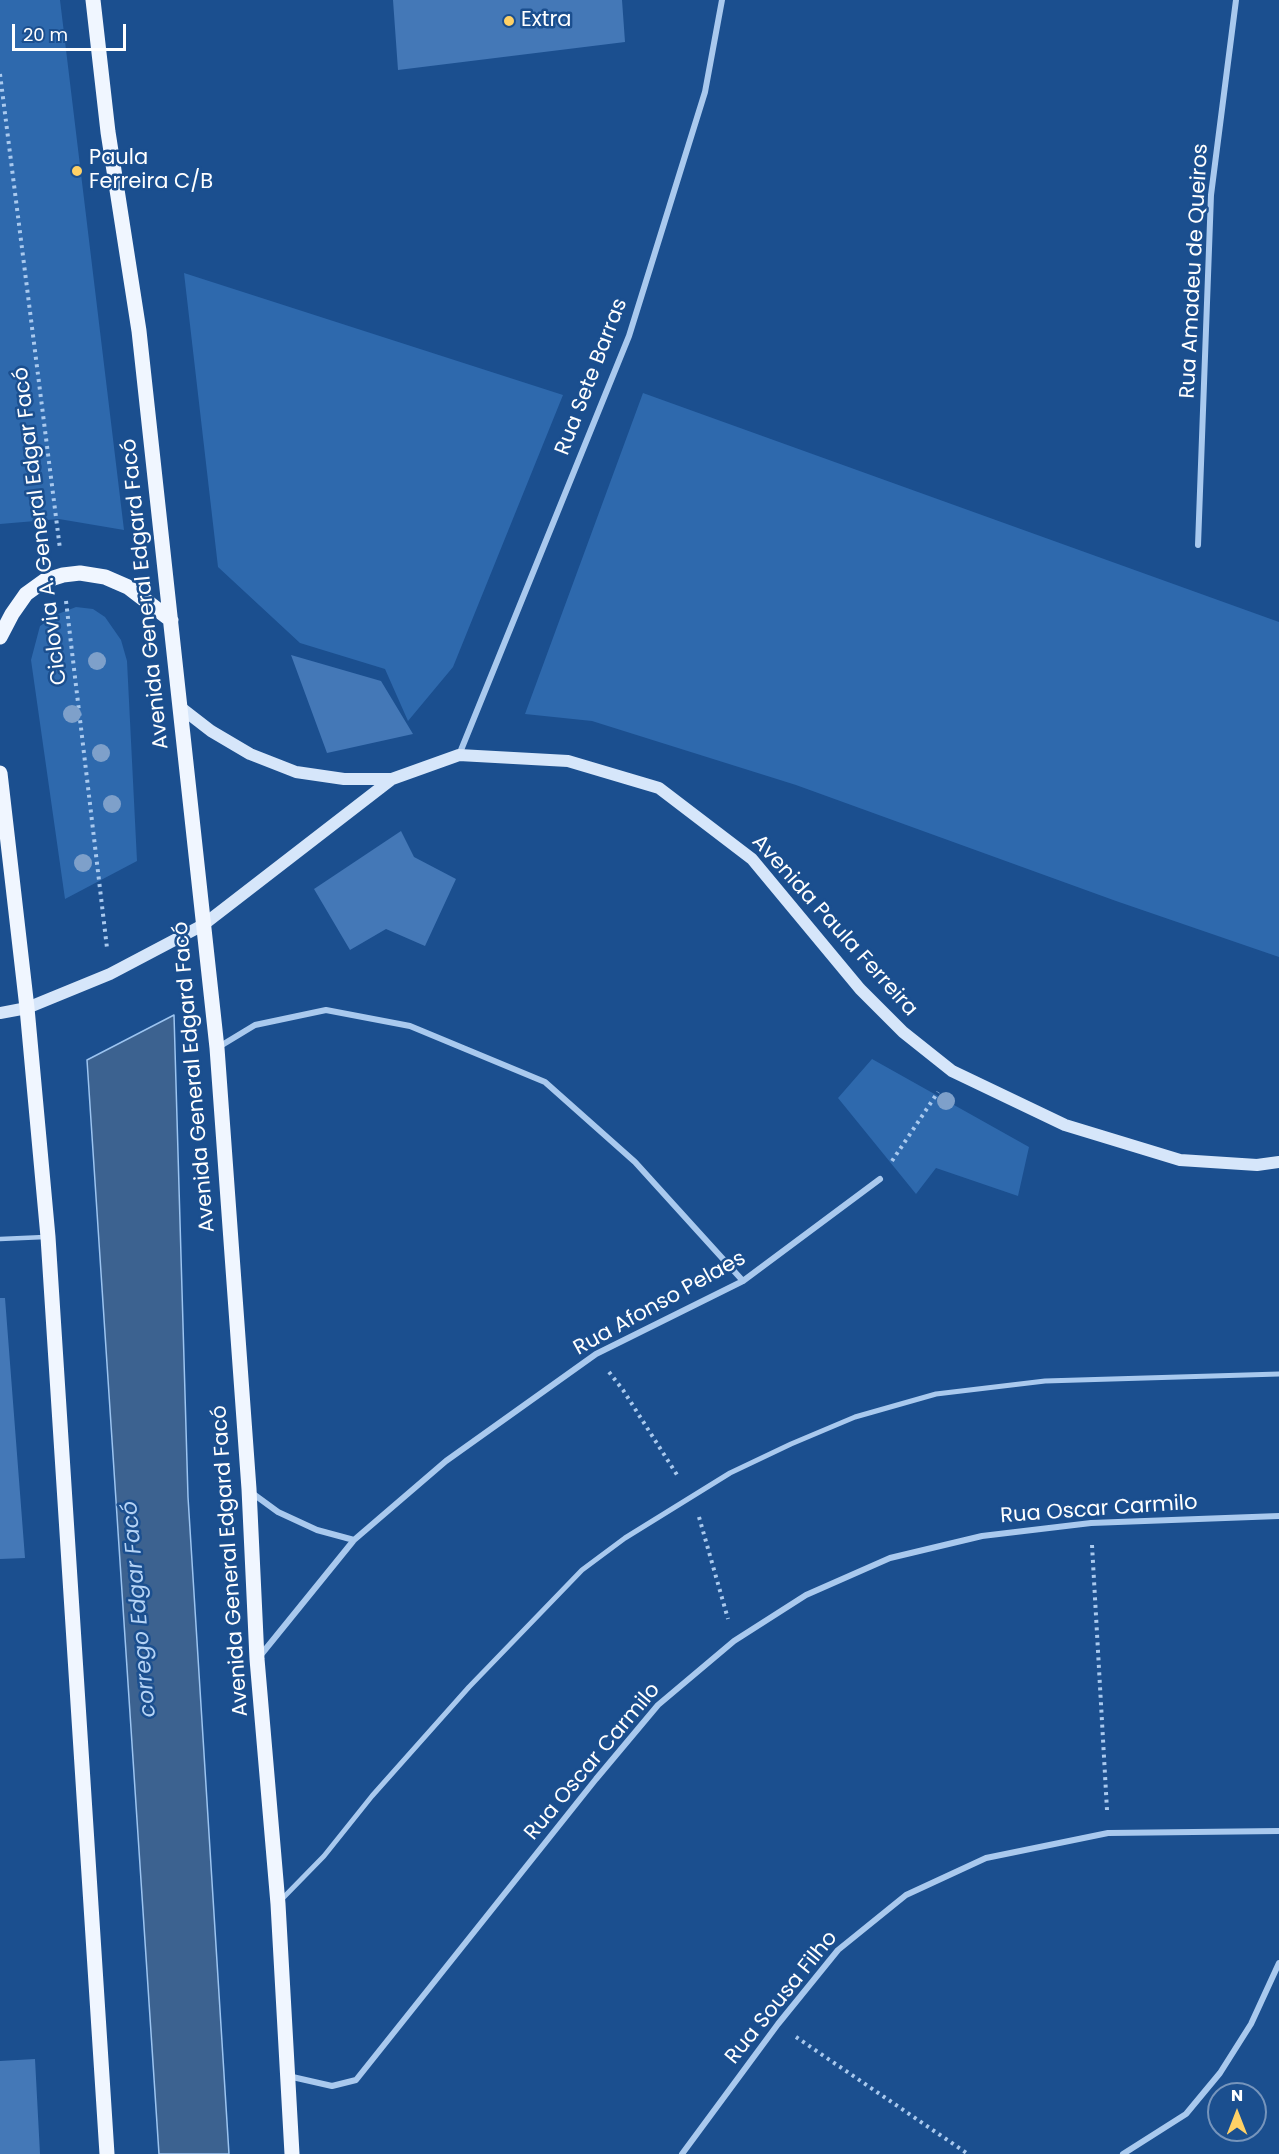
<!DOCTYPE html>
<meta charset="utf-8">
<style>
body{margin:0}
#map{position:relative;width:1279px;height:2154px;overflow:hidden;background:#1b4f8f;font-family:Poppins,sans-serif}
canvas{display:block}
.north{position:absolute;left:1207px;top:2082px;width:60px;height:60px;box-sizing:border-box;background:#1b4f8f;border:2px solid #7695bc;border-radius:50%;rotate:0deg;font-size:16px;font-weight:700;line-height:24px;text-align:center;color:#fff}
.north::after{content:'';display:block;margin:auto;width:21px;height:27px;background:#ffd166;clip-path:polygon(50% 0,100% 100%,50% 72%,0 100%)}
.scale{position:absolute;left:12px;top:24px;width:114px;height:27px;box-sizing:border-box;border:3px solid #fff;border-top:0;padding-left:8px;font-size:18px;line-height:21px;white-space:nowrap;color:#fff;-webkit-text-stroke:4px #1b4f8f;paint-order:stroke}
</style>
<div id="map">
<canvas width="1279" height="2154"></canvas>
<div class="north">N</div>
<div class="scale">20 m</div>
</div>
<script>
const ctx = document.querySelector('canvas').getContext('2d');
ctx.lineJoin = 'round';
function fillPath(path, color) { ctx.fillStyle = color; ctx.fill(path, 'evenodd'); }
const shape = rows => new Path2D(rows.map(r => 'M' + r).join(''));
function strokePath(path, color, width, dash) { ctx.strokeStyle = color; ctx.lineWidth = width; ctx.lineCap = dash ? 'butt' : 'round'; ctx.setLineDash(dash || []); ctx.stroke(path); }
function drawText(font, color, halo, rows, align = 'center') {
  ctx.font = font + ' Poppins,sans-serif'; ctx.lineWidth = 5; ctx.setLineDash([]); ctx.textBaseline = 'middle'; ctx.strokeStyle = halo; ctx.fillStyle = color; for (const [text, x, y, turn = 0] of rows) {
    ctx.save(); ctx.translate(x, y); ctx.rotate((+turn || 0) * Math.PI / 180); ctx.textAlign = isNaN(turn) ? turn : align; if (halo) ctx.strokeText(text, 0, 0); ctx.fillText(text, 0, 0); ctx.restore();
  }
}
const green = shape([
 [0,0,60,0,124,530,59,519,0,524],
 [184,273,563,395,453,667,408,721,385,669,300,643,218,567],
 [643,393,1279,622,1279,957,1116,901,796,785,592,721,525,714],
 [76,607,93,609,105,617,121,640,127,661,137,861,65,899,31,660,40,626,58,614],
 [872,1059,1029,1147,1018,1196,936,1168,916,1194,838,1098]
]);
const water = shape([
 [174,1015,188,1497,229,2154,159,2154,87,1060,174,1015]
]);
const building = shape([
 [393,0,622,0,625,42,398,70],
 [291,655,381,681,413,734,327,753],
 [401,831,414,857,456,879,425,946,386,929,350,950,314,889],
 [0,1298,5,1298,25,1558,0,1559],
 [35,2059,40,2154,0,2154,0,2061]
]);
const path = shape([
 [0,74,60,549],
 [66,601,107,948],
 [892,1161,938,1092],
 [609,1372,623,1390,679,1478],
 [699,1517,728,1619],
 [1092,1545,1107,1810],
 [796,2037,968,2154]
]);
const service = shape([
 [0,1239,45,1237]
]);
const pedestrian = shape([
 [281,1900,324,1856,372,1796,469,1687,582,1570,625,1538,730,1473,791,1444,855,1417,936,1394,1045,1381,1279,1374]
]);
const minor = shape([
 [1198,545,1211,195,1236,0],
 [459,755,629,336,705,92,722,0],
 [217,1048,255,1025,326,1010,410,1026,545,1082,635,1162,743,1281],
 [252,1493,278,1512,317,1530,354,1540],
 [260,1656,354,1540,446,1461,596,1354,743,1281,880,1179],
 [288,2076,332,2086,356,2080,596,1779,658,1705,734,1641,806,1595,890,1558,982,1536,1091,1523,1279,1516],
 [682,2154,778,2024,838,1950,906,1895,986,1858,1108,1833,1279,1831],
 [1123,2154,1186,2114,1220,2073,1251,2024,1279,1963]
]);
const secondary = shape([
 [180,707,211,731,250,754,296,772,344,779,392,779],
 [0,1013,27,1008,110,974,203,925,392,779,459,755,568,761,659,788,752,859,860,989,903,1032,952,1071,1065,1125,1180,1160,1257,1165,1279,1162]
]);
const primary = shape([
 [93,0,108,132,139,331,217,1048,249,1489,257,1659,278,1904,292,2154],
 [0,637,12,614,26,594,44,581,63,575,80,573,105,577,128,587,171,620],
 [0,773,27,1008,48,1237,107,2154]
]);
const trees = [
 [97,661],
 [72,714],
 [101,753],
 [112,804],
 [83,863],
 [946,1101]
];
const markers = [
 [509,21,6,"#ffd166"],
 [77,171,6,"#ffd166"]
];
const poiNames = [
 ["Extra",521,21],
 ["Paula",89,159],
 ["Ferreira C/B",89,183]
];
const streetNames = [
 ["Rua Amadeu de Queiros",1195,271,-87],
 ["Rua Sete Barras",592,377,-69],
 ["Ciclovia A. General Edgar Facó",41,526,-97],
 ["Avenida General Edgard Facó",146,594,-96],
 ["Avenida Paula Ferreira",834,926,48],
 ["Avenida General Edgard Facó",195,1077,-95],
 ["Rua Afonso Pelaes",660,1304,-29],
 ["Rua Oscar Carmilo",1099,1510,-4],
 ["Avenida General Edgard Facó",231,1561,-94],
 ["Rua Oscar Carmilo",593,1762,-50],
 ["Rua Sousa Filho",782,1998,-51]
];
const waterNames = [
 ["corrego Edgar Facó",140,1609,-95]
];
fillPath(green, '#2e69ad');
fillPath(water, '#3c6290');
strokePath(water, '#9cc4f0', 1.5);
fillPath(building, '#4478b7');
strokePath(path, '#a9c9ee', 4, [3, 4.5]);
strokePath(service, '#a9c9ee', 4.5);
strokePath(pedestrian, '#a9c9ee', 5);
strokePath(minor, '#a9c9ee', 6);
strokePath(secondary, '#d6e6fa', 12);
strokePath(primary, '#f0f6ff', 15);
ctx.fillStyle = '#7ea0ca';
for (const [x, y] of trees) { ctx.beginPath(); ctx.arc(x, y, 9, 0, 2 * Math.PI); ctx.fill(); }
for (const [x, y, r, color] of markers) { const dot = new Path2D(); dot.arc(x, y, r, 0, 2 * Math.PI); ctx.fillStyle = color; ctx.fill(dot); strokePath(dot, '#1b4f8f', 2); }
drawText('21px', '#fff', '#1b4f8f', poiNames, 'left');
drawText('21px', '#fff', '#1b4f8f', streetNames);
drawText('italic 22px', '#b5d3f5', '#1b4f8f', waterNames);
</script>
